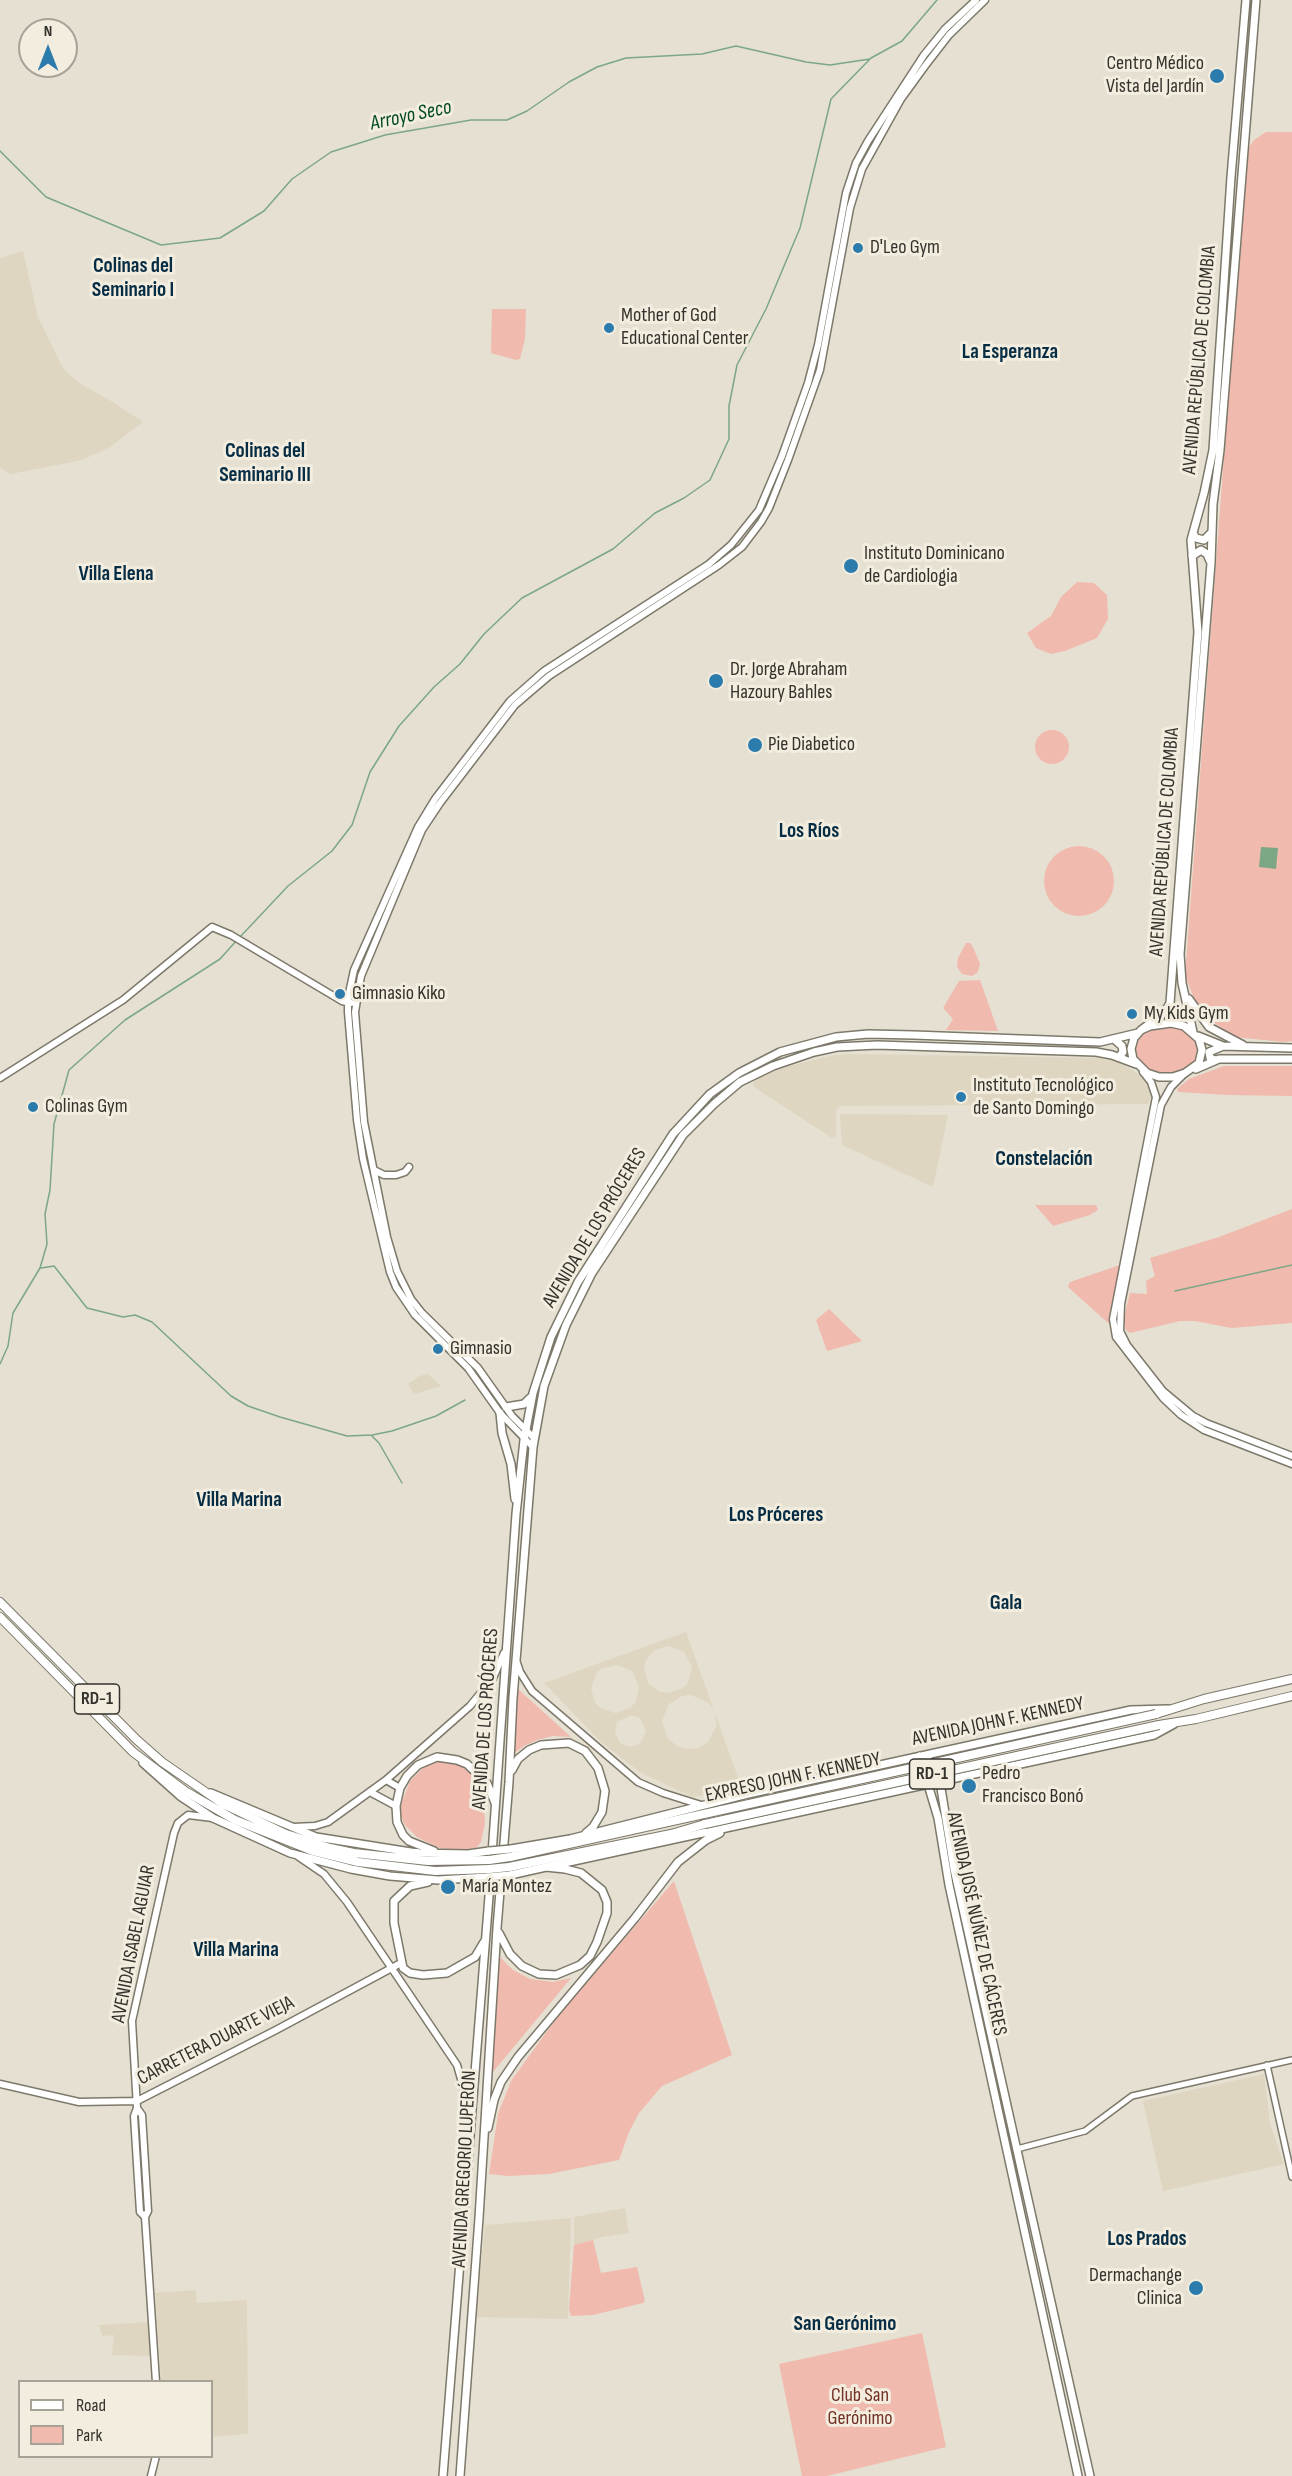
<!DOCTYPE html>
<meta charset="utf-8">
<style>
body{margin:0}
#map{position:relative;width:1292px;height:2476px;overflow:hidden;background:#e5e0d1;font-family:"Sofia Sans Condensed",sans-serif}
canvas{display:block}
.legend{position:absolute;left:18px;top:2380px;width:195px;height:78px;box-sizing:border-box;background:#f2edde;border:2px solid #a6a297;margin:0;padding:8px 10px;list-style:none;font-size:18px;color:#34322c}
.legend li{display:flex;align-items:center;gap:12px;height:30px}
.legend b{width:30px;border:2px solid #a6a297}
.north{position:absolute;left:18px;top:18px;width:60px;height:60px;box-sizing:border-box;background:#f2edde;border:2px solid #a6a297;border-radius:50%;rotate:0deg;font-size:16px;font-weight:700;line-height:24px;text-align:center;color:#34322c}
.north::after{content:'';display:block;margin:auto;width:21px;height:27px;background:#2c7bad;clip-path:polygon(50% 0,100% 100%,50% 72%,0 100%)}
</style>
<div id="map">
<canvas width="1292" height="2476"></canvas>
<ul class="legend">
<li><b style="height:8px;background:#fff"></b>Road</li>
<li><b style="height:16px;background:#f1baaf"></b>Park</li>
</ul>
<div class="north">N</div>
</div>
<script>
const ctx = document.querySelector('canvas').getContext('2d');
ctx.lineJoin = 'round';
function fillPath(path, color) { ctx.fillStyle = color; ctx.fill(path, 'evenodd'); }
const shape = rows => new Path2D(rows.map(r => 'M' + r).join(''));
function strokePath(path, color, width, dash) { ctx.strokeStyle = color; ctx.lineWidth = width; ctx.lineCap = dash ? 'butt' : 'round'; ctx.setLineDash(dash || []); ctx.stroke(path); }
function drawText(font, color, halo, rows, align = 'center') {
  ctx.font = font + ' "Sofia Sans Condensed",sans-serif'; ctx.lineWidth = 6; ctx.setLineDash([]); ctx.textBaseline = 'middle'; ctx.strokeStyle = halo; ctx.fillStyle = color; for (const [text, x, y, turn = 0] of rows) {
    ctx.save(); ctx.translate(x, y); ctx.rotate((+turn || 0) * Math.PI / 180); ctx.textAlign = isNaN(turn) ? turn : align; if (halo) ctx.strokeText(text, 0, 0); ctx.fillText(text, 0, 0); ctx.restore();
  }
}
const built = shape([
 [23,251,38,317,64,370,81,384,111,401,143,422,110,447,82,460,11,474,0,468,0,258],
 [849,1054,1102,1058,1116,1061,1137,1073,1148,1084,1153,1094,1148,1104,841,1106,836,1109,836,1136,832,1138,754,1087,753,1083,760,1077,789,1066,835,1055],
 [840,1114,948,1115,933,1187,842,1145],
 [428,1374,441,1386,414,1394,408,1384,419,1376],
 [686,1632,731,1758,742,1788,693,1797,641,1773,600,1741,544,1683],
 [669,1646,684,1652,692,1667,688,1683,682,1689,667,1693,660,1692,648,1683,644,1669,645,1662,654,1650],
 [617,1665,632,1671,639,1686,636,1702,630,1708,615,1713,601,1708,595,1703,591,1688,596,1674,601,1669],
 [691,1695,709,1703,714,1710,717,1725,708,1742,698,1748,688,1749,679,1747,668,1739,662,1721,669,1704,682,1696],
 [631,1715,640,1718,646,1731,640,1744,630,1747,620,1743,615,1733,617,1722],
 [1264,2074,1270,2124,1284,2164,1163,2191,1143,2101],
 [625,2208,629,2233,603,2237,574,2245,574,2217],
 [571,2218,568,2319,476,2317,485,2225],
 [196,2290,197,2303,247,2300,248,2434,212,2437,212,2382,161,2381,155,2293],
 [149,2322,150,2356,112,2355,114,2335,102,2336,99,2325]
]);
const green = shape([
 [1266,132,1292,132,1292,1041,1284,1042,1234,1037,1213,1022,1196,1003,1185,976,1247,150,1254,140],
 [492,309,526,309,525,339,520,359,516,360,491,353],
 [1077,582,1094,583,1107,595,1108,619,1097,638,1065,651,1051,654,1036,648,1027,633,1051,616,1061,597],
 '1035 747a17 17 0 1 1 34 0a17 17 0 1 1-34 0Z',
 '1044 881a35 35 0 1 1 70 0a35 35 0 1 1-70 0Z',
 [966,943,970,943,973,947,980,964,978,972,972,976,962,974,957,967,958,958],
 [980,980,998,1031,946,1030,953,1019,943,1008,959,981],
 [1169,1025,1181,1028,1191,1033,1198,1042,1199,1052,1195,1065,1178,1074,1159,1074,1149,1071,1136,1059,1134,1052,1135,1045,1147,1030],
 [1224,1066,1292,1066,1292,1096,1227,1095,1178,1092,1177,1089,1189,1079],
 [1035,1205,1096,1205,1098,1210,1090,1215,1053,1226],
 [1292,1209,1292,1323,1231,1328,1195,1321,1180,1321,1130,1333,1126,1330,1123,1320,1130,1293,1147,1294,1146,1281,1155,1276,1150,1258,1219,1237],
 [1120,1265,1123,1270,1113,1321,1108,1323,1068,1287,1070,1282],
 [829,1309,862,1341,827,1351,816,1320],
 [517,1688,571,1737,553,1736,537,1740,524,1746,513,1754],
 [438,1761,450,1761,461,1766,474,1776,483,1794,485,1823,481,1842,476,1848,460,1850,439,1848,417,1837,405,1825,401,1817,401,1805,410,1781,427,1764],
 [674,1881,732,2055,662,2086,639,2113,629,2132,619,2160,549,2174,508,2176,489,2174,498,2114,511,2081,558,2016],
 [498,1955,513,1970,530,1979,553,1982,571,1978,488,2078],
 [593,2240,601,2273,637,2267,645,2301,643,2303,593,2315,571,2316,569,2309,574,2245],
 [922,2333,946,2447,827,2476,802,2476,779,2364]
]);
const water = shape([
 [1261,847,1278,848,1276,869,1259,867]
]);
const stream = shape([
 [0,151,46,197,161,245,220,238,264,211,292,179,331,152,385,135,471,120,507,120,527,111,569,82,597,67,626,58,702,54,736,46,806,62,830,65,870,59],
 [240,937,288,886,332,851,352,825,370,772,399,726,434,687,460,664,484,634,522,598,613,549,655,513,684,498,710,480,729,439,729,406,737,365,766,309,800,228,831,99,871,58,902,41,937,0],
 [41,1268,54,1266,87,1308,123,1317,135,1315,152,1322,231,1396,248,1406,280,1417,347,1436,372,1435,392,1431,436,1416,465,1400],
 [1175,1291,1292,1265],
 [0,1364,8,1346,13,1313,40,1268,47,1244,45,1214,50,1190,54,1124,69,1070,125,1020,220,959,237,940],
 [372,1436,379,1443,402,1483]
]);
const tertiary = shape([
 [1267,2065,1292,2177],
 [1017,2149,1085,2131,1132,2096,1292,2060]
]);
const secondary = shape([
 [1143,1072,1151,1082,1156,1097,1113,1319,1116,1337,1163,1398,1181,1415,1204,1430,1292,1464],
 [1185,1073,1171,1087,1161,1105,1121,1304,1120,1331,1127,1345,1163,1391,1193,1416,1206,1423,1292,1456],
 [0,1078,123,1000,212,927,231,935,342,1001,351,1003],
 [374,1170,384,1175,396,1175,405,1172,409,1167],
 [534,1438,512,1416,478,1368,422,1313,411,1299,397,1271,387,1237,364,1122,355,1012,361,976,422,830,440,803,515,705,549,676,719,565,742,547,761,522,769,508,788,460,820,370,850,208,862,169,901,99,925,66,949,35,985,0],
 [533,1447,500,1413,468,1368,415,1315,396,1287,390,1272,363,1159,357,1120,348,1012,348,998,354,970,418,827,435,799,510,701,544,671,709,564,731,545,759,510,782,456,808,383,818,345,846,193,856,163,868,141,924,55,945,29,976,0],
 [517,1663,520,1672,532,1691,638,1782,663,1793,701,1805],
 [386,1780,400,1788],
 [370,1792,396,1806],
 [293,1827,315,1826,328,1822,386,1780,470,1706,493,1678,504,1653],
 [299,1857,324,1874,347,1902,457,2065,463,2086,469,2129],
 [0,2084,79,2102,137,2101,276,2030,401,1963],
 [137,2108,142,2115,148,2211,145,2217,156,2382],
 [145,2217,140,2212,134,2116,137,2108,132,2021,174,1833,178,1823,188,1815,213,1818],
 [151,2476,156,2456]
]);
const primary = shape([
 [1193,533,1196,538,1204,540,1211,533],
 [1192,556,1201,550,1207,554,1210,561],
 [1189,999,1209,1027,1243,1045],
 [1170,1003,1174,1013,1179,1014,1184,1012,1187,1005],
 [1171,1023,1184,1026,1199,1039,1202,1050,1199,1063,1185,1073,1173,1077,1159,1077,1147,1073,1133,1059,1131,1049,1134,1038,1141,1030,1150,1026,1171,1023],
 [1141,1030,1164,1013,1170,1003,1198,632,1191,540,1204,493,1213,450,1231,177,1246,0],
 [1193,1032,1182,983,1180,954,1211,563,1213,504,1220,450,1256,0],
 [1198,1036,1223,1046,1292,1048],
 [1115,1040,1122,1046,1123,1052,1119,1057],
 [1216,1060,1210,1058,1209,1052,1221,1047],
 [1196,1069,1219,1059,1292,1059],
 [506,1407,524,1404,530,1398],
 [500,1413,502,1433,511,1464,515,1499],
 [920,1756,932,1762,940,1782,954,1869,1090,2476],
 [921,1761,938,1818,949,1885,1078,2476],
 [143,1763,180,1796,213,1818,290,1853,351,1869,390,1876,438,1880,488,1877],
 [512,1770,518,1759,529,1750,541,1745,569,1743,585,1751,598,1768,605,1791,602,1812,593,1827,586,1833],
 [211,1793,316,1837,417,1853,468,1854,489,1851],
 [511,1849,570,1839,748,1794,1131,1710,1168,1709],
 [434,1851,409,1841,403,1835,397,1822,396,1806,400,1788,407,1776,418,1765,437,1757,457,1760,467,1764,487,1783,495,1803],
 [492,1854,516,1514,524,1440,533,1393,551,1337,578,1282,673,1134,710,1094,739,1073,780,1052,836,1037,868,1034,914,1035,1100,1042,1138,1033],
 [546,1867,1154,1735,1174,1724],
 [428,1882,410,1886,394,1901,394,1923,403,1968,410,1973,423,1975,447,1973,475,1957,484,1942],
 [499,1933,510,1954,522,1966,539,1974,556,1975,580,1965,590,1956,597,1942,607,1913,607,1902,602,1890,581,1873,565,1869,546,1867,510,1875],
 [488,2128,494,2100,501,2082,518,2057,635,1918,678,1862,706,1840,720,1833],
 [443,2476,491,1871],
 [460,2476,479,2218,497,1928,509,1782,513,1698,533,1447,544,1386,566,1325,592,1273,683,1135,714,1104,740,1082,773,1066,814,1052,837,1047,877,1045,1096,1052,1112,1055,1136,1064]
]);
const trunk = shape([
 [0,1602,137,1740,162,1762,223,1804,286,1834,330,1848,354,1853,428,1861,489,1860],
 [0,1617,133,1752,185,1791,235,1820,313,1851,358,1862,435,1871,489,1869],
 [1156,1714,1204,1699,1292,1679],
 [1159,1725,1196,1719,1292,1696],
 [399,1855,417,1853],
 [510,1857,722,1810],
 [509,1867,671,1834,705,1824]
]);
const primaryBridge = shape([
 [489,1851,511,1849],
 [488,1877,510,1875]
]);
const trunkBridge = shape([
 [722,1810,1156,1714],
 [705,1824,1159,1725],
 [489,1860,510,1857],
 [489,1869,509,1867]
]);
const markers = [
 [1217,76,8,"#2c7bad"],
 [858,248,6,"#2c7bad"],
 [609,328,6,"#2c7bad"],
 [851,566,8,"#2c7bad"],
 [716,681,8,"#2c7bad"],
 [755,745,8,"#2c7bad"],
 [340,994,6,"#2c7bad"],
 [1132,1014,6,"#2c7bad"],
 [961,1097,6,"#2c7bad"],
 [33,1107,6,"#2c7bad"],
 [438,1349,6,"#2c7bad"],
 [969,1786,8,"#2c7bad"],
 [448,1887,8,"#2c7bad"],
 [1196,2288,8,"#2c7bad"]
];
const shields = [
 [97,1699,45],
 [932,1774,45]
];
const shieldNames = [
 ["RD-1",97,1699],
 ["RD-1",932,1774]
];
const poiNames = [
 ["Centro Médico",1204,64,"right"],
 ["Vista del Jardín",1204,87,"right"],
 ["D'Leo Gym",870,248],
 ["Mother of God",621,316],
 ["Educational Center",621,339],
 ["Instituto Dominicano",864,554],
 ["de Cardiologia",864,577],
 ["Dr. Jorge Abraham",730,670],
 ["Hazoury Bahles",730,693],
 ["Pie Diabetico",768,745],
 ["Gimnasio Kiko",352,994],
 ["My Kids Gym",1144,1014],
 ["Instituto Tecnológico",973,1086],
 ["de Santo Domingo",973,1109],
 ["Colinas Gym",45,1107],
 ["Gimnasio",450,1349],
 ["Pedro",982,1774],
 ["Francisco Bonó",982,1797],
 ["María Montez",462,1887],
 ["Dermachange",1182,2276,"right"],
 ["Clinica",1182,2299,"right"]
];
const streetNames = [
 ["AVENIDA REPÚBLICA DE COLOMBIA",1200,360,-85],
 ["AVENIDA REPÚBLICA DE COLOMBIA",1165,842,-86],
 ["AVENIDA DE LOS PRÓCERES",595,1228,-59],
 ["AVENIDA DE LOS PRÓCERES",486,1719,-86],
 ["AVENIDA JOHN F. KENNEDY",998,1722,-12],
 ["EXPRESO JOHN F. KENNEDY",793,1778,-12],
 ["AVENIDA JOSÉ NÚÑEZ DE CÁCERES",976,1924,78],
 ["AVENIDA ISABEL AGUIAR",134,1944,-79],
 ["CARRETERA DUARTE VIEJA",216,2041,-27],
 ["AVENIDA GREGORIO LUPERÓN",465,2169,-87]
];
const parkNames = [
 ["Club San",860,2396],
 ["Gerónimo",860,2419]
];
const waterNames = [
 ["Arroyo Seco",411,116,-12]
];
const neighbourhoodNames = [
 ["Colinas del",133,267],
 ["Seminario I",133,291],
 ["La Esperanza",1010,353],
 ["Colinas del",265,452],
 ["Seminario III",265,476],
 ["Villa Elena",116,575],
 ["Los Ríos",809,832],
 ["Constelación",1044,1160],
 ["Villa Marina",239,1501],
 ["Los Próceres",776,1516],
 ["Gala",1006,1604],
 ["Villa Marina",236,1951],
 ["Los Prados",1147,2240],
 ["San Gerónimo",845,2325]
];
fillPath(built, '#ded6c0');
fillPath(green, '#f1baaf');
fillPath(water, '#7ca785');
strokePath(stream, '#7ca785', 1.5);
strokePath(tertiary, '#7c786a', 8);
strokePath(secondary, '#7c786a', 9);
strokePath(primary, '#7c786a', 10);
strokePath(trunk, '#7c786a', 10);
strokePath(tertiary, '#fff', 5);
strokePath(secondary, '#fff', 6);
strokePath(primary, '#fff', 7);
strokePath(trunk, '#fff', 8);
strokePath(primaryBridge, '#7c786a', 10, []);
strokePath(trunkBridge, '#7c786a', 10, []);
strokePath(primaryBridge, '#fff', 7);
strokePath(trunkBridge, '#fff', 8);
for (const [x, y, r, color] of markers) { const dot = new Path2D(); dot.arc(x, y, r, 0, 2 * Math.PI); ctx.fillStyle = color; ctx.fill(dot); strokePath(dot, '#f2edde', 2); }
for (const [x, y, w] of shields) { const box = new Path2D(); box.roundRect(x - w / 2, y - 15, w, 30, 4.5); ctx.fillStyle = '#f2edde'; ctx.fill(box); strokePath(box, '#34322c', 1.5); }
drawText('bold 18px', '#34322c', null, shieldNames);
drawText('20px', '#34322c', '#f2edde', poiNames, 'left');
drawText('20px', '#34322c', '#f2edde', streetNames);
drawText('20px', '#733025', '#f2edde', parkNames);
drawText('italic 21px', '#004b20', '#f2edde', waterNames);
drawText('bold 21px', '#072d45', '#f2edde', neighbourhoodNames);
</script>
